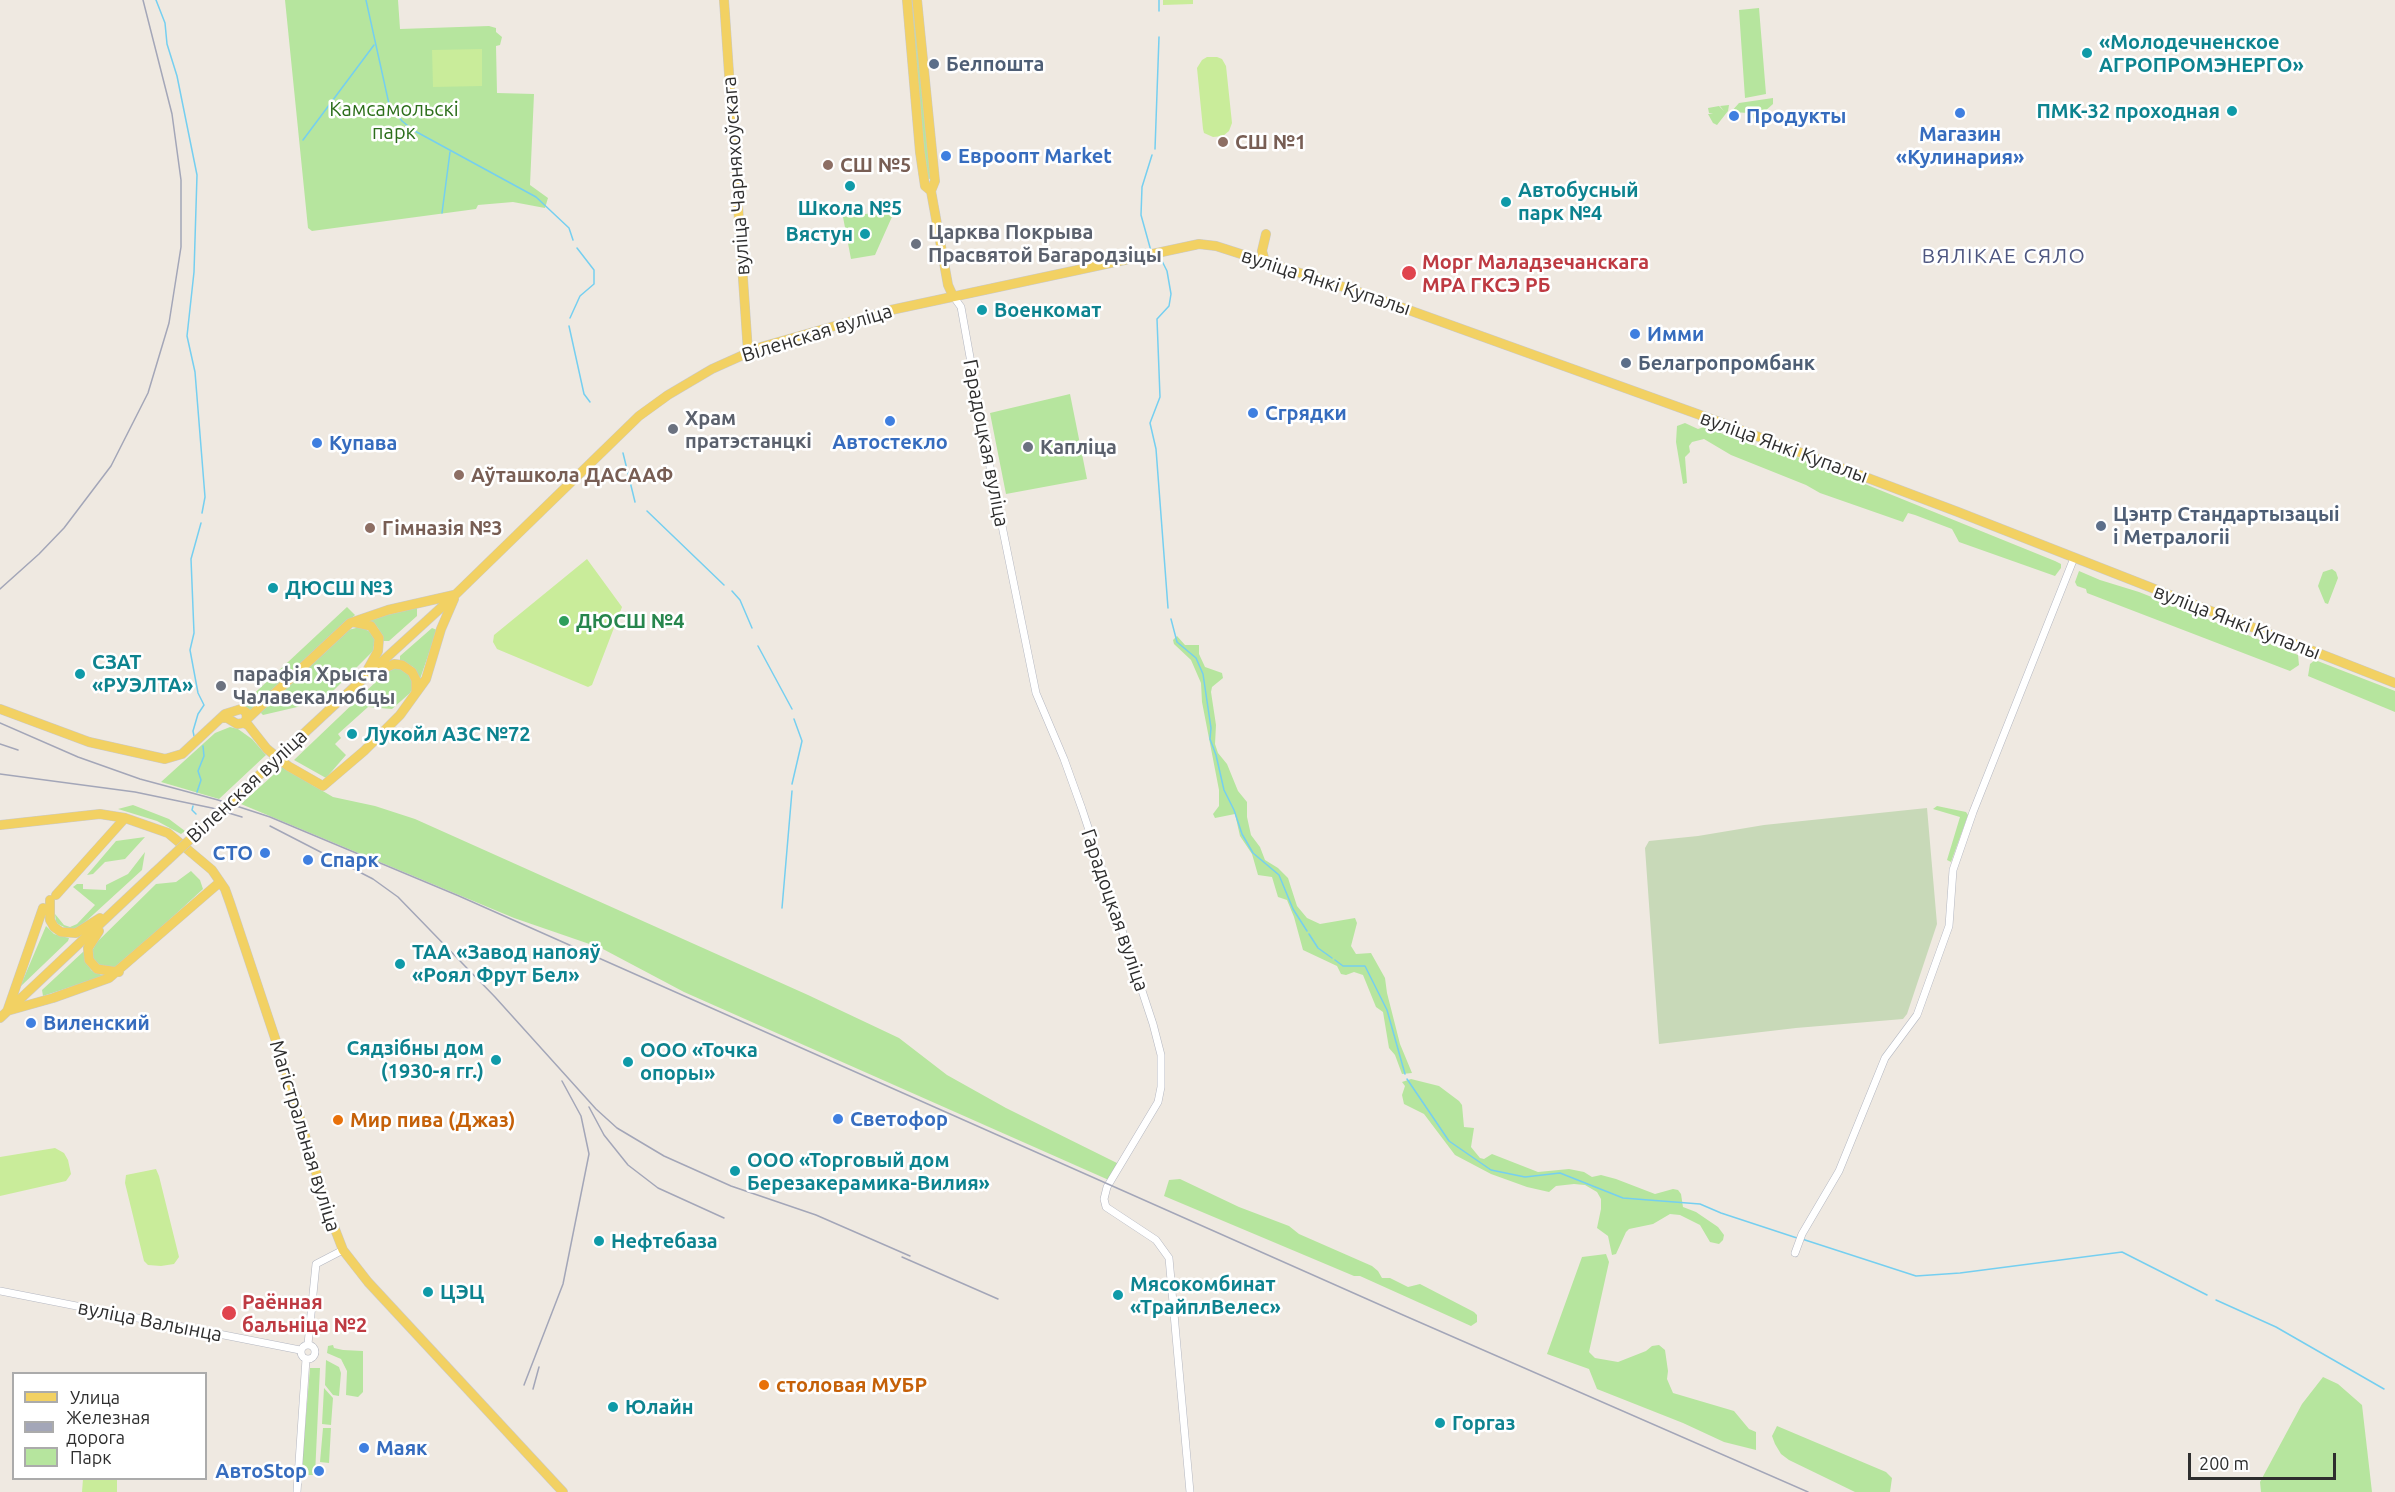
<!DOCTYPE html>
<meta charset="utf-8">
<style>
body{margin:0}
#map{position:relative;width:2395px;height:1492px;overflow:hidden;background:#efe9e1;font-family:Ubuntu,sans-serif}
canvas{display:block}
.legend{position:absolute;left:12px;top:1372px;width:195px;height:108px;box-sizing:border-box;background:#fff;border:2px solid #ababab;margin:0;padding:8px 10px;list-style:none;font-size:18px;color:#2e2e2e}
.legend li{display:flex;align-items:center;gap:12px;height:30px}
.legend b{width:30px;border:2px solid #ababab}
.scale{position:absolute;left:2188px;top:1453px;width:148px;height:27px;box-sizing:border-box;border:3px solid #2e2e2e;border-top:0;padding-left:8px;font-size:18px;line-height:21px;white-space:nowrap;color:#2e2e2e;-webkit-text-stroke:4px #fff;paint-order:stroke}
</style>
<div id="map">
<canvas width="2395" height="1492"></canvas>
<ul class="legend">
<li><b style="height:8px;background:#f2d163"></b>Улица</li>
<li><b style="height:8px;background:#a3a6b8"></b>Железная дорога</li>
<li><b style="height:16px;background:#b6e59e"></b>Парк</li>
</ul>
<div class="scale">200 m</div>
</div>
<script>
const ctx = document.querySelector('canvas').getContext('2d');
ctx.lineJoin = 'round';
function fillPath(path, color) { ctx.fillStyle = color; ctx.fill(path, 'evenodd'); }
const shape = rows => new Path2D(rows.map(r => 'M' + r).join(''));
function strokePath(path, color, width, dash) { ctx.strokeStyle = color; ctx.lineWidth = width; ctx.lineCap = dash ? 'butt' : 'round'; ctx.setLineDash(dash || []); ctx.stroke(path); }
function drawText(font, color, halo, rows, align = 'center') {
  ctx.font = font + ' Ubuntu,sans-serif'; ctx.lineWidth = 5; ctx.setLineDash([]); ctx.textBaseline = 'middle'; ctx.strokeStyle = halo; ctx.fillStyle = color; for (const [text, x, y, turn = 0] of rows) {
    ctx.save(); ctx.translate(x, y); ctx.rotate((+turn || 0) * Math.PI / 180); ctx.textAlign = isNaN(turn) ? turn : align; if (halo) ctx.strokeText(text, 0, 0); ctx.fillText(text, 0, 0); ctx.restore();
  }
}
const green = shape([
 [285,0,398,0,400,29,489,26,496,28,496,32,502,37,500,45,496,46,497,93,534,94,530,185,548,198,545,208,513,202,478,205,476,209,312,231,308,228],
 [908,0,915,0,933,178,925,180],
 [1759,8,1766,94,1745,98,1739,10],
 [1773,98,1773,104,1755,120,1749,113,1731,112,1739,103],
 [1729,105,1728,111,1717,125,1713,123,1708,114,1713,114,1709,113,1708,108,1719,106,1724,111,1720,106],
 [895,210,875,255,851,259,843,217],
 [1070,394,1087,479,1006,494,990,413],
 [1685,423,1698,429,1704,427,1764,449,1776,449,1823,467,2055,561,2061,564,2061,568,2055,576,1959,542,1952,529,1915,515,1908,513,1903,522,1820,493,1806,485,1731,455,1704,439,1692,442,1689,446,1690,452,1685,457,1687,483,1683,484,1676,442,1677,426],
 [2332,569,2336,572,2338,578,2328,604,2325,603,2318,586,2323,572],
 [2079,571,2100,580,2139,592,2298,655,2299,665,2290,671,2087,593,2086,589,2077,586,2075,582],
 [347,607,355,615,251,711,244,706,244,703],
 [417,608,417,616,389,641,383,641,378,628,374,624,364,620],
 [360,627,371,632,375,640,373,651,323,701,263,715,259,711,348,630],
 [432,628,437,630,420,679,413,667,400,660,400,656],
 [1177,636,1185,645,1199,645,1199,654,1205,667,1222,673,1223,678,1212,687,1211,692,1216,725,1215,744,1218,753,1227,764,1238,791,1247,802,1247,817,1251,835,1260,847,1265,860,1278,868,1288,878,1297,906,1307,918,1320,924,1355,918,1357,923,1351,946,1356,954,1371,953,1385,978,1387,993,1400,1044,1412,1073,1402,1074,1395,1055,1389,1048,1383,1012,1376,1007,1363,975,1354,972,1346,975,1341,974,1337,966,1303,950,1294,917,1287,900,1278,897,1272,877,1258,875,1252,854,1240,836,1235,814,1215,818,1213,814,1219,806,1219,790,1202,702,1201,683,1191,660,1174,644,1173,640],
 [2315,660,2395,691,2395,712,2308,676,2310,664],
 [399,668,405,670,412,679,413,688,410,693,392,709,368,707,338,734,341,738,335,744,346,755,326,778,294,760,382,676,393,669],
 [230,727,238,729,252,739,266,755,219,799,161,782,215,733],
 [282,767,333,797,375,806,415,819,808,995,899,1038,947,1075,1006,1108,1121,1165,1111,1181,684,992,601,948,514,918,241,804],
 [133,805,169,819,185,831,181,834,157,821,118,809],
 [1937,806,1966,812,1968,815,1951,862,1947,860,1960,817,1933,809],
 [145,837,125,859,105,862,93,874,87,875,116,841],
 [145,852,142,870,83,924,77,928,68,929,56,923,55,914,64,925,70,927,77,924,95,905,73,887,77,884,83,884,83,889,106,890,106,885,128,874],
 [191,871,200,880,203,889,118,967,109,969,94,963,92,951,96,943,156,884,176,882],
 [46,926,54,934,69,938,68,941,20,987],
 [84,951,91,970,104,976,43,996,42,990],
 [1411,1079,1439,1086,1459,1101,1462,1105,1464,1127,1474,1128,1471,1147,1480,1158,1484,1159,1492,1154,1538,1172,1569,1169,1584,1172,1592,1177,1601,1175,1616,1179,1655,1194,1673,1189,1678,1190,1681,1194,1683,1207,1696,1212,1718,1227,1724,1235,1723,1240,1719,1244,1710,1242,1700,1225,1680,1215,1670,1214,1653,1224,1629,1229,1626,1232,1616,1254,1612,1255,1608,1236,1597,1228,1601,1209,1601,1199,1597,1192,1585,1185,1574,1184,1556,1186,1549,1192,1527,1187,1491,1174,1455,1155,1424,1114,1404,1104,1402,1095,1405,1086,1402,1082],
 [1180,1179,1239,1207,1289,1226,1299,1234,1372,1266,1378,1271,1382,1278,1390,1278,1408,1287,1420,1284,1474,1312,1477,1315,1477,1322,1471,1326,1360,1276,1354,1276,1164,1196,1169,1180],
 [1606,1254,1609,1262,1589,1352,1595,1358,1618,1362,1646,1351,1652,1346,1659,1345,1665,1350,1668,1371,1667,1379,1673,1393,1734,1411,1749,1429,1756,1432,1756,1450,1724,1442,1683,1423,1597,1389,1589,1369,1547,1354,1582,1257],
 [333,1345,334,1348,343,1350,363,1351,363,1392,358,1397,346,1395,347,1371,341,1359,327,1353,328,1346],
 [326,1360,339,1367,341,1373,339,1396,333,1395,325,1385],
 [310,1368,320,1368,315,1475,301,1475],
 [2323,1377,2338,1384,2362,1405,2372,1492,2261,1492,2260,1482,2302,1404],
 [324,1388,333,1398,331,1425,322,1424],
 [1777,1426,1886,1472,1892,1478,1890,1492,1855,1492,1789,1460,1781,1454,1775,1444,1772,1436],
 [323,1428,331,1428,329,1463,320,1462]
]);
const cemetery = shape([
 [1927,808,1937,924,1907,1014,1903,1019,1796,1028,1659,1044,1645,848,1649,841,1698,836,1764,825]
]);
const pitch = shape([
 [1163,0,1193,0,1193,4,1163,5],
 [482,49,482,86,433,87,432,50],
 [1207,57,1217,57,1222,59,1226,66,1232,123,1229,131,1223,136,1213,137,1204,133,1203,129,1197,68,1202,60],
 [587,559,622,607,592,685,588,687,497,649,493,642,494,635],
 [55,1148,64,1153,68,1160,71,1174,66,1181,0,1196,0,1157],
 [156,1169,159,1176,179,1257,174,1264,161,1266,148,1265,144,1261,125,1183,126,1175],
 [83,1479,117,1479,117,1492,82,1492]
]);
const stream = shape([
 [156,0,165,23,167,44,177,76,197,175,194,272,187,336,195,372,205,497,202,513],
 [366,0,389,104,402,121,413,130,536,197,569,228,573,240],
 [1159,0,1159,11],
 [303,140,374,45],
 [1155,149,1159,37],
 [442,213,450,152],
 [1151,251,1141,215,1142,187,1152,155],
 [1153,259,1162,261,1167,271,1171,294,1169,306,1157,319,1160,397,1150,423,1156,449,1168,608],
 [570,318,580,296,594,284,594,270,577,248],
 [569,326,584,394,590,402],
 [623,453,635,502],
 [647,511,724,585],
 [732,591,740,600,752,628],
 [1171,619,1177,642,1196,658,1203,674,1211,728,1210,739,1216,755,1224,790,1234,810,1242,834,1253,853,1279,875,1293,909,1307,931],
 [758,646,792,709],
 [194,736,193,731,198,714,204,705,198,693,190,650,194,633,191,559,201,523],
 [792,784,802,741,794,719],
 [197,792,201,780,198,771,204,756,203,746],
 [193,806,192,810,196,814],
 [782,908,792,791],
 [1309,934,1318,948,1332,958],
 [1335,960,1343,966,1365,966,1387,1010,1405,1074],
 [1407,1079,1449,1141,1491,1170,1525,1177,1560,1173,1623,1198,1700,1204,1721,1213,1797,1238],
 [1802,1239,1916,1276,1960,1273,2122,1252,2207,1295],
 [2216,1300,2276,1327,2384,1389]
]);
const minor = shape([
 [953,296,961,307,987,452,1036,693,1064,759,1082,809,1153,1024,1161,1055,1161,1087,1158,1102,1107,1187,1104,1199,1106,1207,1156,1240,1169,1258,1190,1492],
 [1795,1253,1802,1234,1839,1171,1885,1058,1917,1015,1949,926,1953,870,1973,812,2074,558],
 [0,1291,300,1350],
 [308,1344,316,1264,343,1250],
 '301 1352a7 7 0 1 1 14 0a7 7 0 1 1-14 0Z',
 [297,1492,306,1359]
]);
const major = shape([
 [724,0,748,352],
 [907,0,920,152,925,186,931,191],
 [917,0,935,181,931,191,948,285,953,296],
 [1265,261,1262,251,1266,234],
 [353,622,371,626,379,638,378,651,368,669],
 [372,674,394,664,402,665,412,672,416,680,416,693],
 [0,709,89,742,165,759,182,754,225,714,241,709,246,712,247,719],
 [328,711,456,594,639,416,668,395,712,369,761,347,891,310,1199,244,1216,246,1356,291,1714,420,1958,512,2395,683],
 [221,718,227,718,237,724,244,723,248,725],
 [246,720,350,623,388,610,454,595],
 [245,721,267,749,288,766,323,786,364,751,400,715,426,679,441,629,454,599],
 [0,825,100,814,125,818,168,833,212,870,225,889,230,903,285,1068,326,1206,343,1250,368,1282,563,1492],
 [56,895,125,818],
 [50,900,50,920,54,927,61,932,76,933,100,918],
 [99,931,88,948,89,960,97,969,119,972],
 [8,1009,43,908],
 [7,1011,53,998,109,978,220,882],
 [0,1018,154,873]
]);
const rail = shape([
 [0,589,39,554,64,528,111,466,148,393,169,323,181,247,181,180,172,114,143,0],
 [0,723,78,757,140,779,218,800,270,817,459,896,1403,1315,1808,1492],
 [0,744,18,750],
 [0,774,135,792,212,808,242,817],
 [270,826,373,879,398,897,495,997,596,1109,617,1128,664,1156,731,1186,816,1215,910,1256],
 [589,1107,604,1135,628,1165,658,1188,724,1218],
 [902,1257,998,1299],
 [524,1385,563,1284,589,1154,581,1116,562,1081],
 [533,1389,539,1367]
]);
const majorBridge = shape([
 [154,873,328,711]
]);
const markers = [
 [2087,53,6,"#0f9aa8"],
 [934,64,6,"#5c6f8a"],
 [2232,111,6,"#0f9aa8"],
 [1960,113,6,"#3f7fe0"],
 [1734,116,6,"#3f7fe0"],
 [1223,142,6,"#8d6e63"],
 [946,156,6,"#3f7fe0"],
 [828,165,6,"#8d6e63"],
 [850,186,6,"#0f9aa8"],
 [1506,202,6,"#0f9aa8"],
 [865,234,6,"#0f9aa8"],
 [916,244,6,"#6b7280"],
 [1409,273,8,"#e0444e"],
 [982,310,6,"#0f9aa8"],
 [1635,334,6,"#3f7fe0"],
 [1626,363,6,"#5c6f8a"],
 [1253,413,6,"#3f7fe0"],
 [890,421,6,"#3f7fe0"],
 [673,429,6,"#6b7280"],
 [317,443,6,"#3f7fe0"],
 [1028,447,6,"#6b7280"],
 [459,475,6,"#8d6e63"],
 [2101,526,6,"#5c6f8a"],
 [370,528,6,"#8d6e63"],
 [273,588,6,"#0f9aa8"],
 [564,621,6,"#2e9e5b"],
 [80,674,6,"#0f9aa8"],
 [221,686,6,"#6b7280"],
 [352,734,6,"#0f9aa8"],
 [265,853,6,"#3f7fe0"],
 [308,860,6,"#3f7fe0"],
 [400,964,6,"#0f9aa8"],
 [31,1023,6,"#3f7fe0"],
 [496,1060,6,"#0f9aa8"],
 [628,1062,6,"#0f9aa8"],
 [838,1119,6,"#3f7fe0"],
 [338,1120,6,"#e8710a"],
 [735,1171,6,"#0f9aa8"],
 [599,1241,6,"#0f9aa8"],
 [428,1292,6,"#0f9aa8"],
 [1118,1295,6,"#0f9aa8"],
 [229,1313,8,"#e0444e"],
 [764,1385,6,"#e8710a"],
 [613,1407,6,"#0f9aa8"],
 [1440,1423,6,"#0f9aa8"],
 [364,1448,6,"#3f7fe0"],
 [319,1471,6,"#3f7fe0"]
];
const cultureNames = [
 ["«Молодечненское",2099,42],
 ["АГРОПРОМЭНЕРГО»",2099,65],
 ["ПМК-32 проходная",2220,111,"right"],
 ["Автобусный",1518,190],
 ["парк №4",1518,213],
 ["Школа №5",850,208,"center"],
 ["Вястун",853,234,"right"],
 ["Военкомат",994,310],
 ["ДЮСШ №3",285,588],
 ["СЗАТ",92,662],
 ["«РУЭЛТА»",92,685],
 ["Лукойл АЗС №72",364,734],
 ["ТАА «Завод напояў",412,952],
 ["«Роял Фрут Бел»",412,975],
 ["Сядзібны дом",484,1048,"right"],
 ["(1930-я гг.)",484,1071,"right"],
 ["ООО «Точка",640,1050],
 ["опоры»",640,1073],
 ["ООО «Торговый дом",747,1160],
 ["Березакерамика-Вилия»",747,1183],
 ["Нефтебаза",611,1241],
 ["Мясокомбинат",1130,1284],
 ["«ТрайплВелес»",1130,1307],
 ["ЦЭЦ",440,1292],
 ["Юлайн",625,1407],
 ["Горгаз",1452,1423]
];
const serviceNames = [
 ["Белпошта",946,64],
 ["Белагропромбанк",1638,363],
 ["Цэнтр Стандартызацыі",2113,514],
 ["і Метралогіі",2113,537]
];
const parkNames = [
 ["Камсамольскі",394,109],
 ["парк",394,132]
];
const shopNames = [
 ["Продукты",1746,116],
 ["Магазин",1960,134,"center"],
 ["«Кулинария»",1960,157,"center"],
 ["Евроопт Market",958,156],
 ["Имми",1647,334],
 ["Сгрядки",1265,413],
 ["Автостекло",890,442,"center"],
 ["Купава",329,443],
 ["СТО",253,853,"right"],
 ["Спарк",320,860],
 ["Виленский",43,1023],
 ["Светофор",850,1119],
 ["Маяк",376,1448],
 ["АвтоStop",307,1471,"right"]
];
const educationNames = [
 ["СШ №1",1235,142],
 ["СШ №5",840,165],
 ["Аўташкола ДАСААФ",471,475],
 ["Гімназія №3",382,528]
];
const streetNames = [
 ["вуліца Чарняхоўскага",736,176,-94],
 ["вуліца Янкі Купалы",1326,282,18],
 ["Віленская вуліца",817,333,-17],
 ["Гарадоцкая вуліца",986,443,79],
 ["вуліца Янкі Купалы",1784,447,20],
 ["вуліца Янкі Купалы",2237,622,21],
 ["Віленская вуліца",247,786,-43],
 ["Гарадоцкая вуліца",1115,910,71],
 ["Магістральная вуліца",305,1136,73],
 ["вуліца Валынца",150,1321,11]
];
const worshipNames = [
 ["Царква Покрыва",928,232],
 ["Прасвятой Багародзіцы",928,255],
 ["Храм",685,418],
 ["пратэстанцкі",685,441],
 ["Капліца",1040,447],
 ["парафія Хрыста",233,674],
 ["Чалавекалюбцы",233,697]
];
const healthNames = [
 ["Морг Маладзечанскага",1422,262],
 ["МРА ГКСЭ РБ",1422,285],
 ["Раённая",242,1302],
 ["бальніца №2",242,1325]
];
const leisureNames = [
 ["ДЮСШ №4",576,621]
];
const foodNames = [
 ["Мир пива (Джаз)",350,1120],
 ["столовая МУБР",776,1385]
];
const neighbourhoodNames = [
 ["ВЯЛІКАЕ СЯЛО",2004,256]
];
fillPath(green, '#b6e59e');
fillPath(cemetery, '#c8d9b8');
fillPath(pitch, '#c9ec9a');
strokePath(stream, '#75cff0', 1.5);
strokePath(minor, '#b4b7c1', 8);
strokePath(major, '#c9c9c9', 10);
strokePath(minor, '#fff', 7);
strokePath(major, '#f2d163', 9);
strokePath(rail, '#a3a6b8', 1.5);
strokePath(majorBridge, '#c9c9c9', 10, []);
strokePath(majorBridge, '#f2d163', 9);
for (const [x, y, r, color] of markers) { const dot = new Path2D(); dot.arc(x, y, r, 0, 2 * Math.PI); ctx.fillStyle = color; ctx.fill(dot); strokePath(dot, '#fff', 2); }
drawText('bold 20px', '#0d838f', '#fff', cultureNames, 'left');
drawText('bold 20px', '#4e5e75', '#fff', serviceNames, 'left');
drawText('20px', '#2c6e1b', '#fff', parkNames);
drawText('bold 20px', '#366cbe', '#fff', shopNames, 'left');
drawText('bold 20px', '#785e54', '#fff', educationNames, 'left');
drawText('20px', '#2e2e2e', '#fff', streetNames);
drawText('bold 20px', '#5b616d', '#fff', worshipNames, 'left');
drawText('bold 20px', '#be3a42', '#fff', healthNames, 'left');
drawText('bold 20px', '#27864d', '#fff', leisureNames, 'left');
drawText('bold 20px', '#c56008', '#fff', foodNames, 'left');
ctx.letterSpacing = '1.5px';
drawText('21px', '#4d5680', '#fff', neighbourhoodNames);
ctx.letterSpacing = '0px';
</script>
